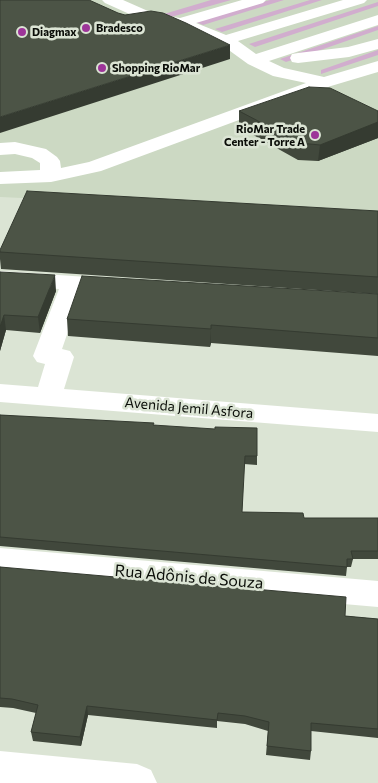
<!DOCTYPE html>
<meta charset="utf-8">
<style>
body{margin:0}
canvas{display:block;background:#dbe4d4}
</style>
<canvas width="378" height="783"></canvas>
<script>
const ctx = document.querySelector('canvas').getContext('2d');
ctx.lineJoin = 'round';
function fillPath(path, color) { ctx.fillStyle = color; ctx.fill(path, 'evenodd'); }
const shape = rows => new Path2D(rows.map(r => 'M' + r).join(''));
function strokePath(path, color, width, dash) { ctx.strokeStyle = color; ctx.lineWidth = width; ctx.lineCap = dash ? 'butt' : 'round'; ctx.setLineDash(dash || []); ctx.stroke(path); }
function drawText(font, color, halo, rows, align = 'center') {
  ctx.font = font + ' Commissioner,sans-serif'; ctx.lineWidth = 5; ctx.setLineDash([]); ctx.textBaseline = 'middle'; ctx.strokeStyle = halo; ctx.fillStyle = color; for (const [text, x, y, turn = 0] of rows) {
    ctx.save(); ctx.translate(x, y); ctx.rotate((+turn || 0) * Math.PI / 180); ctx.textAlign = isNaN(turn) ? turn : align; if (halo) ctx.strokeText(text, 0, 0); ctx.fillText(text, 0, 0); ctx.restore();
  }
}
const built = shape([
 [0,0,378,0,378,214,0,197]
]);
const green = shape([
 [211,0,231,0,171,17,164,14],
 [270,0,284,0,203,25,196,22],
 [310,0,322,0,222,32,215,29],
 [378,2,378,6,255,47,249,44],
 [378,26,378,30,286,62,280,59],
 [378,50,378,55,321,74,321,70]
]);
const minor = shape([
 [102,0,123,0,157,15,159,18,157,21,151,23,145,21,105,3,102,0],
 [242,0,266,0,263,3,196,23,226,35,343,0,367,0,364,3,238,41,256,54,378,15,378,25,269,61,284,68,324,77,378,61,378,72,331,86,101,171,51,182,0,184,0,172,40,170,40,163,32,158,15,154,0,155,0,143,15,142,46,149,57,157,60,161,61,168,89,162,306,83,273,76,248,64,219,43,178,27,161,24,159,21,161,18,167,16,180,18,242,0],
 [378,39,378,49,349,57,298,63,292,62,290,58,292,54,298,53,348,47,378,39],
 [0,271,116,279,125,281,128,286,125,291,116,293,82,291,62,349,70,351,74,357,64,389,378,414,378,432,0,402,0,384,38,387,45,364,37,362,33,356,59,289,0,285,0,271],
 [0,548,378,581,378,607,0,574,0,548],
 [0,751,137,764,151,770,157,783,0,783,0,751]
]);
const wall = shape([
 [239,111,378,111,378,138,318,161,298,160,239,127],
 [378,211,378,294,1,269,0,259,0,250],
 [0,272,56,291,40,333,6,330,0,351],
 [378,294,378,356,211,343,210,347,68,336,67,319],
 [0,415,154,425,257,456,257,465,244,464,242,512,304,518,378,518,378,559,353,559,351,567,347,567,346,576,0,546],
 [0,567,345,616,378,619,378,738,311,731,311,751,310,760,266,755,268,731,245,724,217,721,217,728,88,715,81,746,33,741,31,732,36,713,13,708,0,707]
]);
const shadedWall = shape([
 [230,45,230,59,0,133,0,117],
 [378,122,378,138,318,161,320,145],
 [55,275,56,291,40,333,38,317],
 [4,315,6,330,0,351,0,327],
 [211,325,211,343,210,347,211,329],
 [87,706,88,715,81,746,80,737]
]);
const building = shape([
 [0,0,89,0,118,13,125,15,151,11,163,13,186,23,230,45,0,117,0,0],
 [309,87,330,88,378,111,378,122,320,145,300,143,239,111,309,87],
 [27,191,378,211,378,277,0,252,0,250,27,191],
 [0,272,55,275,38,317,4,315,0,327,0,272],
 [82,276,378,294,378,338,211,325,211,329,67,319,82,276],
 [0,415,154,423,153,425,215,429,215,427,257,428,257,456,245,456,242,512,303,513,304,518,378,518,378,551,351,551,353,559,347,559,347,567,0,537,0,415],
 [0,567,346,597,345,616,378,619,378,729,311,723,311,751,267,746,269,722,245,716,218,713,217,720,87,706,80,737,31,732,38,705,12,699,0,698,0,567]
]);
const markers = [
 [86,28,5,"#9d3599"],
 [22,32,5,"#9d3599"],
 [102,68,5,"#9d3599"],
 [315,135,5,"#9d3599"]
];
const farPoinames = [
 ["Bradesco",96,28],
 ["Diagmax",32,32],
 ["Shopping RioMar",112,68],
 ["RioMar Trade",305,129,"right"],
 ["Center - Torre A",305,142,"right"]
];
const streetNames = [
 ["Avenida Jemil Asfora",189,408,5]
];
const nearStreetnames = [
 ["Rua Adônis de Souza",189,577,5]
];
fillPath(built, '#ccd9c3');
fillPath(green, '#d1adce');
fillPath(minor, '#fff');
fillPath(wall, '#41483c');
fillPath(shadedWall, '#353b31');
fillPath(building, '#4c5446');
strokePath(building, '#353b31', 1);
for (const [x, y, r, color] of markers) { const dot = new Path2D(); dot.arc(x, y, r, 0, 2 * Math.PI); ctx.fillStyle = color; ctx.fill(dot); strokePath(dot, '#dbe4d4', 2); }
drawText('bold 11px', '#0a0d08', '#dbe4d4', farPoinames, 'left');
drawText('14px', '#0a0d08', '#dbe4d4', streetNames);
drawText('16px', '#0a0d08', '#dbe4d4', nearStreetnames);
</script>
